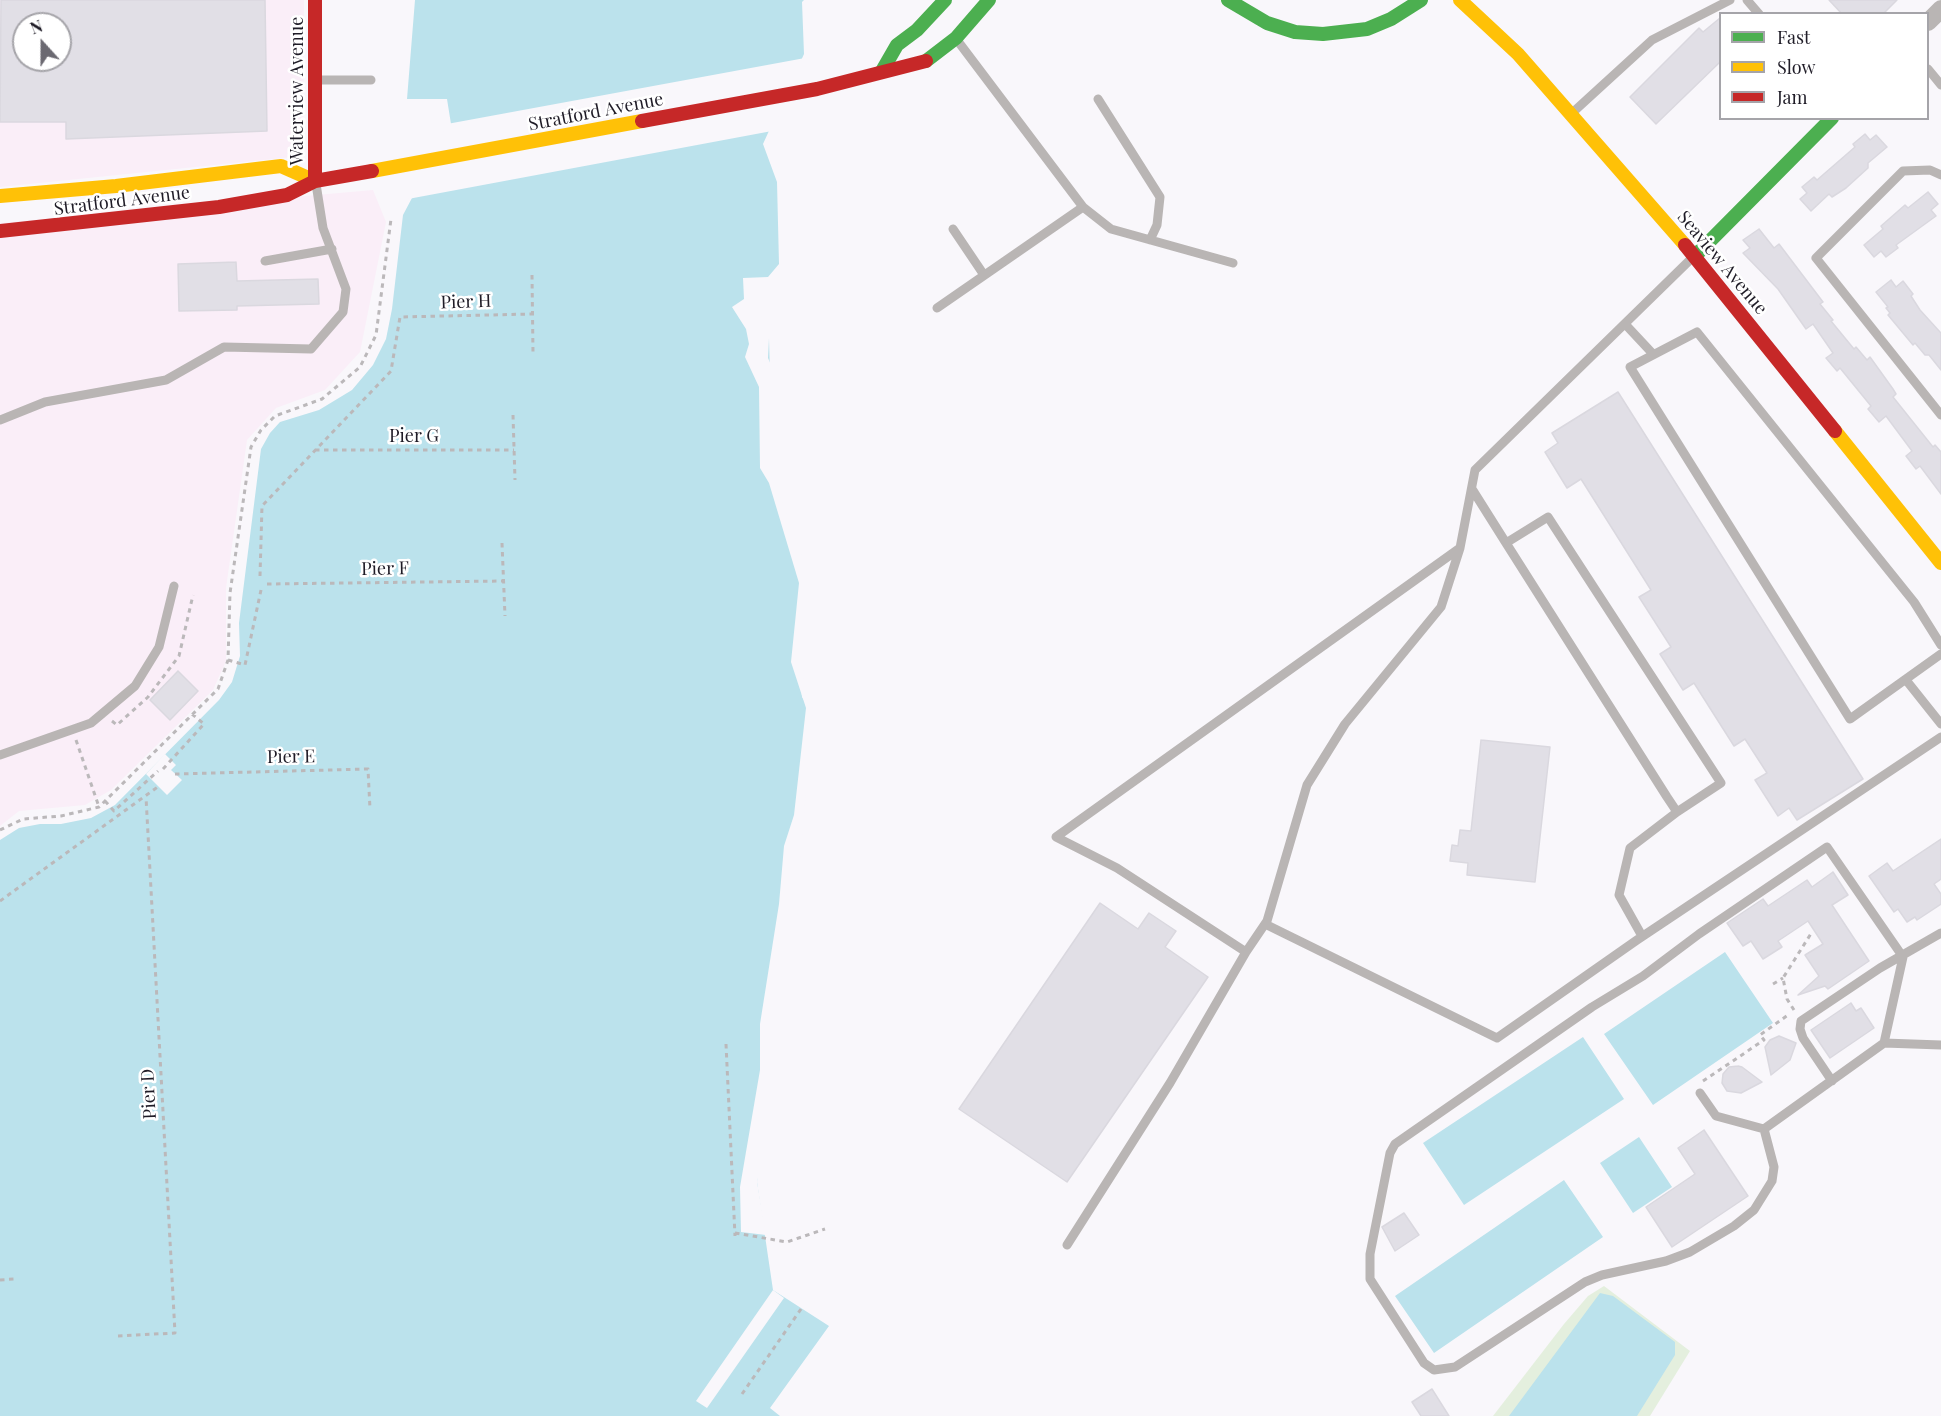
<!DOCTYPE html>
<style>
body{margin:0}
#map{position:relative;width:1941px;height:1416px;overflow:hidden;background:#f9f7fb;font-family:"Playfair Display",serif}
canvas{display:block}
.legend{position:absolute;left:1719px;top:12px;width:210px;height:108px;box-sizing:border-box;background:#fff;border:2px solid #a5a4a9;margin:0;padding:8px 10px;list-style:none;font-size:18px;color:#1f1c27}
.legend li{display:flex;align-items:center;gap:12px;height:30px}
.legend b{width:30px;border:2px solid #a5a4a9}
.north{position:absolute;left:12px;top:12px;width:60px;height:60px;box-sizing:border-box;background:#fff;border:2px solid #a5a4a9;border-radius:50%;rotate:339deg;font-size:16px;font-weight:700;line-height:24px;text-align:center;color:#1f1c27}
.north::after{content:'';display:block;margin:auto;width:21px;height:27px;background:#6b6971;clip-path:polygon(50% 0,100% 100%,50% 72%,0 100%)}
</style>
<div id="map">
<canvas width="1941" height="1416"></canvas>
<ul class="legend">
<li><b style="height:8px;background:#4caf50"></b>Fast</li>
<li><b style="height:8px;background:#ffc107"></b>Slow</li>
<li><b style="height:8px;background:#c62828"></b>Jam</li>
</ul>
<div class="north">N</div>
</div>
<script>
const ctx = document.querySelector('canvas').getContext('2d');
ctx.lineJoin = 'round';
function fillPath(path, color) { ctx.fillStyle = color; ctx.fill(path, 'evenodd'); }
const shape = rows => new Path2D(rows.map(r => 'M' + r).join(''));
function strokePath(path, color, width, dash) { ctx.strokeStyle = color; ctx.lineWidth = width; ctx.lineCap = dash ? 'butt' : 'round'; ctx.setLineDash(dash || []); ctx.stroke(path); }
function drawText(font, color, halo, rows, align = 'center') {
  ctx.font = font + ' "Playfair Display",serif'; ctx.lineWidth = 5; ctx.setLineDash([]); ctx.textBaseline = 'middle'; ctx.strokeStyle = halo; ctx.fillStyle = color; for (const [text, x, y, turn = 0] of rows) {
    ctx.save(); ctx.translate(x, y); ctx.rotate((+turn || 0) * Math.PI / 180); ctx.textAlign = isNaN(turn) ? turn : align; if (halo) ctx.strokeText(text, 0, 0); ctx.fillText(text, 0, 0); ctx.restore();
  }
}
const commercial = shape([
 [0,0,304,0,303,156,0,187],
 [24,24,60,24,60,60,24,60],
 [373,190,386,222,360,352,325,390,276,408,247,440,226,588,226,661,213,690,111,790,85,805,19,811,0,826,0,223]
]);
const green = shape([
 [1604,1286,1690,1351,1650,1416,1493,1416,1564,1324,1588,1296]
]);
const water = shape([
 [415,0,804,0,802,2,804,54,763,144,777,182,779,264,768,277,743,278,744,299,769,338,773,485,803,568,799,653,802,697,810,709,796,872,757,1182,773,1290,829,1326,770,1408,780,1416,0,1416,0,840,19,828,40,824,61,824,91,818,115,805,219,700,232,682,240,656,239,623,261,449,270,433,280,422,319,410,352,390,373,365,386,339,392,309,403,215,451,124,447,99,407,99],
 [1725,952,1773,1023,1653,1105,1604,1034],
 [1583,1037,1624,1099,1464,1205,1423,1143],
 [1639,1137,1672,1187,1633,1213,1600,1163],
 [1564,1180,1603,1237,1434,1353,1395,1296],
 [1600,1293,1613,1296,1675,1342,1675,1355,1637,1416,1509,1416]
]);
const pier = shape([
 [805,58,772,131,408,199,447,124],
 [744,299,748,299,760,315,774,326,769,338,768,358,771,365,776,485,806,567,809,604,802,653,805,696,813,709,799,872,764,1152,757,1182,766,1235,741,1232,740,1187,760,1070,760,1024,779,904,784,846,794,815,806,708,791,662,799,583,769,483,760,468,759,387,745,357,749,344,746,329,732,307],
 [165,754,176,765,171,770,182,780,167,795,146,774],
 [773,1290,784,1298,707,1408,696,1401]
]);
const building = shape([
 [1,0,265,0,267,131,66,139,66,122,0,122,1,0],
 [24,24,60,24,60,60,24,60,24,24],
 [1829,0,1897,0,1883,14,1842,14,1829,0],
 [1720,18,1720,62,1656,124,1630,97,1699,28,1703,32,1720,18],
 [1865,134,1870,140,1876,135,1887,147,1868,163,1868,168,1846,188,1832,197,1829,194,1811,211,1800,199,1807,193,1802,187,1814,177,1817,180,1855,147,1853,144,1865,134],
 [1928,192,1938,204,1931,210,1936,216,1896,245,1898,248,1886,257,1881,251,1874,257,1864,245,1883,229,1881,226,1905,205,1908,208,1928,192],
 [1759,229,1774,248,1779,244,1823,302,1820,304,1833,320,1831,321,1854,349,1856,347,1867,360,1870,357,1893,389,1896,394,1893,397,1933,447,1935,445,1941,452,1941,494,1920,466,1916,469,1906,456,1912,451,1886,416,1879,422,1868,409,1871,406,1840,368,1837,371,1826,358,1833,353,1813,324,1806,329,1778,289,1743,253,1750,248,1743,240,1759,229],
 [236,262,237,281,318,279,319,304,237,306,237,310,179,311,178,264,236,262],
 [1891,280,1896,287,1903,281,1913,294,1911,296,1920,310,1941,333,1941,370,1929,355,1925,355,1915,343,1913,345,1888,315,1890,313,1886,308,1888,307,1876,292,1891,280],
 [1618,392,1863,779,1797,820,1789,808,1778,816,1755,780,1767,773,1745,739,1734,746,1694,683,1683,690,1660,654,1671,647,1639,597,1651,590,1581,479,1567,488,1545,452,1558,443,1552,433,1618,392],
 [178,671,198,691,170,720,150,700,178,671],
 [1481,740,1550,747,1535,882,1467,875,1468,863,1450,861,1452,845,1458,846,1460,830,1471,831,1481,740],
 [1941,839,1941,879,1934,884,1941,894,1941,904,1917,920,1915,917,1907,922,1898,909,1894,912,1869,876,1887,863,1893,871,1941,839],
 [1833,872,1848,895,1832,905,1869,961,1828,989,1825,986,1798,995,1819,976,1805,955,1823,944,1808,921,1778,941,1782,947,1763,959,1751,941,1743,946,1727,923,1763,899,1768,906,1807,880,1812,887,1833,872],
 [1100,903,1138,929,1149,913,1176,931,1165,947,1208,977,1067,1182,959,1109,1100,903],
 [1851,1003,1856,1011,1861,1008,1874,1028,1830,1058,1811,1030,1851,1003],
 [1779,1036,1796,1043,1790,1060,1771,1075,1765,1047,1770,1040,1779,1036],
 [1738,1066,1742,1067,1762,1082,1741,1093,1727,1091,1722,1083,1723,1074,1729,1067,1738,1066],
 [1704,1130,1748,1196,1672,1247,1646,1207,1695,1174,1678,1148,1704,1130],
 [1404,1213,1419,1235,1395,1251,1382,1227,1404,1213],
 [1432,1389,1449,1416,1421,1416,1412,1402,1432,1389]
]);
const path = shape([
 [532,275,533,353],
 [513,415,515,480],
 [315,450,514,450],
 [502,543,505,616],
 [260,576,262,506,391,371,400,317,532,314],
 [267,584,503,581],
 [228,660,245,665,261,590],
 [112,721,117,725,148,697,179,656,193,595],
 [76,740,99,807],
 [163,769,204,724,192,714],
 [175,774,368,769,370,809],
 [105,801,114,811,158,771],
 [0,830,23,819,61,816,99,807,218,689,228,660,230,593,251,447,261,430,275,416,322,399,360,367,376,335,391,219],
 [0,901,159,786],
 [1773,984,1783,978],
 [1794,1010,1787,999,1783,978,1812,932],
 [726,1044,735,1236],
 [1703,1081,1764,1040,1760,1035,1788,1015],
 [735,1233,787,1242,825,1229],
 [0,1280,14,1279],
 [118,1336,175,1333,146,797],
 [742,1394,801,1309]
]);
const lane = shape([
 [1747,0,1759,14],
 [957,40,1083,207,1111,229,1233,263],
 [1928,69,1941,85],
 [317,80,371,80],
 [1098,99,1160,197,1157,225,1150,240],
 [1571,114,1652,40,1730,0],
 [1941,175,1930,170,1903,171,1816,258,1941,415],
 [953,229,984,275],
 [265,261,332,249],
 [937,308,1083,207],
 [1625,324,1653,354],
 [0,420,45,402,166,380,224,347,311,349,343,312,346,289,323,228,316,184],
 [1472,489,1506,543,1667,797,1677,812,1721,783,1548,517,1506,543],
 [1460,548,1056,837,1117,868,1246,952,1267,921,1307,785,1345,724,1441,607,1460,548,1475,470,1693,257],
 [1941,645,1914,602,1697,332,1630,367,1850,719,1941,654],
 [1906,680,1941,724],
 [0,755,91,723,135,686,159,647,174,586],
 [1827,847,1903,957,1884,1043,1764,1129,1774,1167,1772,1181,1754,1210,1734,1226,1690,1252,1666,1261,1602,1275,1585,1282,1455,1367,1434,1370,1424,1363,1370,1279,1370,1254,1390,1153,1395,1144,1592,1007,1643,976,1699,934,1827,847],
 [1265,924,1497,1038,1637,940,1941,737],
 [1642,936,1619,895,1630,848,1677,812],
 [1884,1043,1941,1045],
 [1832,1081,1803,1038,1800,1029,1801,1021,1880,968,1941,933],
 [1700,1093,1716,1116,1764,1129],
 [1067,1245,1170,1083,1246,952]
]);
const street = shape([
 [1928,22,1941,9]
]);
const fast = shape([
 [1228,0,1267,23,1295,32,1323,34,1367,29,1391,19,1421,0],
 [926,61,956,38,989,0],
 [882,71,897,45,917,30,945,0],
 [1695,256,1832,118]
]);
const slow = shape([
 [1460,0,1518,54,1685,245],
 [372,171,642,121],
 [0,196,116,186,281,166,315,181],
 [1835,431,1941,563]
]);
const jam = shape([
 [315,0,315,181],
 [642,121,817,89,926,61],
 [0,231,219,207,287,195,315,181,372,171],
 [1685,245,1835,431]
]);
const streetNames = [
 ["Waterview Avenue",297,91,-90],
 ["Stratford Avenue",596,112,-11],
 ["Stratford Avenue",122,201,-7],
 ["Seaview Avenue",1722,263,50],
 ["Pier H",466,302,-2],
 ["Pier G",414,436],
 ["Pier F",385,569,-1],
 ["Pier E",291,757,-1],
 ["Pier D",149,1094,-93]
];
fillPath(commercial, '#faeef8');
fillPath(green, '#e4efde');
fillPath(water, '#bbe2ec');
fillPath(pier, '#f9f7fb');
fillPath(building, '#e1dfe6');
strokePath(building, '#dad8df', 1.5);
strokePath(path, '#bbb8ba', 3, [4.5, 4.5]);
strokePath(lane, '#b9b5b4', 9);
strokePath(street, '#b9b5b4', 18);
strokePath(fast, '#4caf50', 14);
strokePath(slow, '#ffc107', 14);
strokePath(jam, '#c62828', 14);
drawText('18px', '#1f1c27', '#fff', streetNames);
</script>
